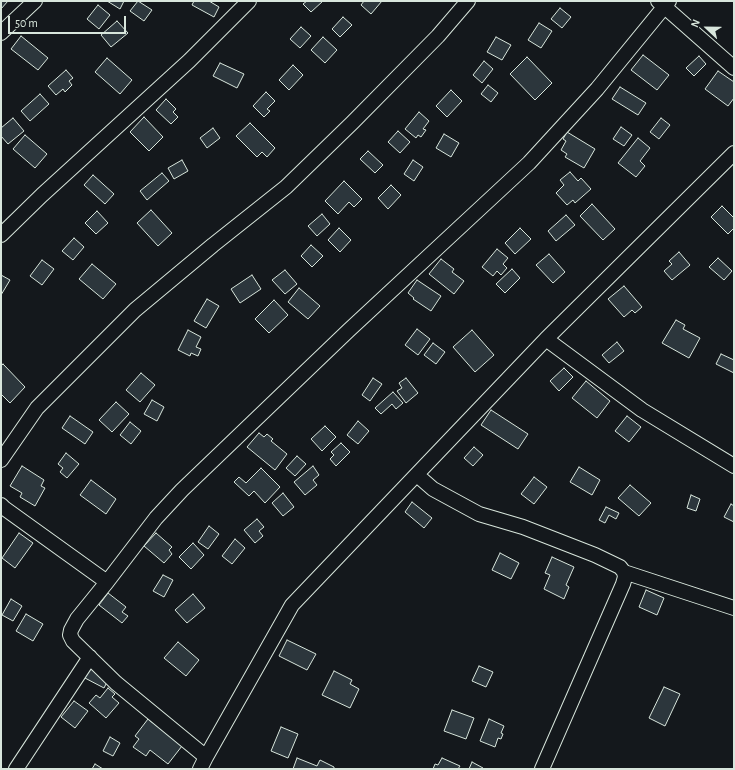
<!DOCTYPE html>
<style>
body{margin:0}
#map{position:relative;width:735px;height:770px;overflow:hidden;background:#14181c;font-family:"Alegreya Sans",sans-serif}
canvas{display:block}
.frame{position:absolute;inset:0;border:2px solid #d8e6dc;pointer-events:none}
.north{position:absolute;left:687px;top:8px;width:40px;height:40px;-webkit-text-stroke:3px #14181c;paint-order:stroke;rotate:292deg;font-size:11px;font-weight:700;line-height:16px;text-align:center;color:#d8e6dc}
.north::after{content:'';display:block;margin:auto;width:14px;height:18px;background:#d8e6dc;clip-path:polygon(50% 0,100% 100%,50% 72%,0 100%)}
.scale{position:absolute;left:8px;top:16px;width:118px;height:18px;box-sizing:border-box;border:2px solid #d8e6dc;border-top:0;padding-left:5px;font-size:12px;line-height:14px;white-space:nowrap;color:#d8e6dc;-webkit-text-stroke:3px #14181c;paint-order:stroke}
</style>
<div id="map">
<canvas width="735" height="770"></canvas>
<div class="frame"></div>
<div class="north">N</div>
<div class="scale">50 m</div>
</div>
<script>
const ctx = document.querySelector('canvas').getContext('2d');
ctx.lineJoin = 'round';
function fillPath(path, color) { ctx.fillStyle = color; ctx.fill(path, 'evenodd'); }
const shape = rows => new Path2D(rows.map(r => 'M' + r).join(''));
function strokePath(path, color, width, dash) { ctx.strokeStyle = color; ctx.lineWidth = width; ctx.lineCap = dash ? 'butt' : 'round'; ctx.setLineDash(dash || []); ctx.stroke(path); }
const building = shape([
 [1,1,8,1,1,9,1,1],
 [107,1,124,1,120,9,107,1],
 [138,1,152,10,144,21,130,11,138,1],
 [194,1,209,1,219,7,214,17,192,5,194,1],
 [307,1,323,1,311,12,303,4,307,1],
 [364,1,382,1,371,14,361,5,364,1],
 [98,5,110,15,99,29,87,19,98,5],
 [560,8,571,17,562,28,551,19,560,8],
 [343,17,352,25,340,37,332,29,343,17],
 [117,21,128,33,111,47,101,35,117,21],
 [539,23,552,31,541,48,528,40,539,23],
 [301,27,311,36,300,48,290,39,301,27],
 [21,36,48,58,38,70,11,49,21,36],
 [323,37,337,50,325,63,311,50,323,37],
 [496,37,511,45,502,60,487,52,496,37],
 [643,55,669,75,657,90,631,70,643,55],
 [699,56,706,64,694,76,686,68,699,56],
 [527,57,552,83,535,100,510,74,527,57],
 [107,58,132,80,120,94,95,72,107,58],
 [484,61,493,69,482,83,473,75,484,61],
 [220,63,244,74,237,88,213,76,220,63],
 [293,65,303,75,289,90,279,80,293,65],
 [66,70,73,78,69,81,72,85,65,92,63,89,56,95,48,86,66,70],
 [718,71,734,82,734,98,728,106,705,89,718,71],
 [488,85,498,93,491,102,481,94,488,85],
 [620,87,646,103,638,115,612,99,620,87],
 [451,90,462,101,447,117,436,106,451,90],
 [266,92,275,101,267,109,270,111,264,117,253,106,266,92],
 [40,94,49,104,30,121,21,111,40,94],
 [166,99,176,109,173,112,178,117,171,124,156,110,166,99],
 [419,112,429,121,423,129,426,130,421,137,418,135,416,138,405,129,419,112],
 [144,117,163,137,149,151,130,132,144,117],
 [13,118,24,131,8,144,1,136,1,128,13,118],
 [661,118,670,125,659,139,650,132,661,118],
 [250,123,275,148,267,157,262,152,257,157,236,136,250,123],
 [621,127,632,135,624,146,613,139,621,127],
 [213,128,220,138,207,148,200,138,213,128],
 [398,131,410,142,400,153,388,142,398,131],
 [567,132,595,149,584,168,565,157,567,154,561,150,566,141,563,139,567,132],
 [444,134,459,143,451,157,436,148,444,134],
 [25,135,47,154,35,168,13,149,25,135],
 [638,138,650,148,640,161,645,166,636,177,618,163,638,138],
 [368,151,383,165,375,173,360,159,368,151],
 [182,160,188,171,174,179,168,168,182,160],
 [413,160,423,167,414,181,404,174,413,160],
 [570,172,578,181,581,178,591,189,575,203,573,200,567,205,556,193,564,185,560,180,570,172],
 [162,173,169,181,147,200,140,191,162,173],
 [93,175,114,194,105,204,84,185,93,175],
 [344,181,362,199,354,207,349,202,338,214,325,201,344,181],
 [391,185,401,195,388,209,378,198,391,185],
 [592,204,615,229,603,240,580,216,592,204],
 [722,206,734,218,734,228,728,234,711,217,722,206],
 [151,210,172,233,158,246,137,223,151,210],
 [97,211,108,223,96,234,85,223,97,211],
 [322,214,330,224,317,236,308,226,322,214],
 [566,215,575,225,556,241,548,231,566,215],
 [339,228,351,240,340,252,328,240,339,228],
 [520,228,531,239,515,254,505,243,520,228],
 [74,238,84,247,73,260,62,251,74,238],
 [311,245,323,256,312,267,301,256,311,245],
 [497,249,508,258,503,264,507,268,501,275,497,271,493,276,482,267,497,249],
 [679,252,690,265,672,280,664,271,672,264,669,261,679,252],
 [549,254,565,272,553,283,536,265,549,254],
 [718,258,732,271,724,280,709,267,718,258],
 [441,259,454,269,452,272,464,281,454,294,429,274,441,259],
 [42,260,54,269,42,285,30,276,42,260],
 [92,264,116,284,103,299,79,279,92,264],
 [512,269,520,278,505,293,496,284,512,269],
 [285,270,297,284,285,294,272,280,285,270],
 [1,275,10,280,1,295,1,275],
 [252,275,261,289,240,303,231,289,252,275],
 [417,280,441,296,431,311,413,299,414,298,408,293,417,280],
 [624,286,642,307,635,313,632,310,624,317,608,299,624,286],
 [299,288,320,306,308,319,288,302,299,288],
 [207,299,219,306,206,328,194,321,207,299],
 [274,300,288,315,269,333,255,319,274,300],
 [676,320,685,325,683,329,700,338,689,358,662,343,676,320],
 [417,329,430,339,418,355,405,345,417,329],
 [188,330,201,337,196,347,201,349,198,356,191,353,190,356,178,350,188,330],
 [472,330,494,355,475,372,453,347,472,330],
 [617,342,624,351,609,363,602,355,617,342],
 [433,343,445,352,436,364,424,355,433,343],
 [721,354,734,360,734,373,716,364,721,354],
 [3,364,25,387,10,403,1,394,1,366,3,364],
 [564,368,573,377,559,391,550,381,564,368],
 [141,373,155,385,140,402,126,390,141,373],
 [373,378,382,384,370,401,362,395,373,378],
 [406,378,418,393,406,403,397,391,402,388,399,383,406,378],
 [586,381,610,401,597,418,572,398,586,381],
 [393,392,403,403,396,409,392,404,381,414,375,408,393,392],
 [152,400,164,407,157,421,144,414,152,400],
 [116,402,129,414,112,432,99,420,116,402],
 [491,410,528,434,518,449,481,425,491,410],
 [70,416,93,432,85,444,62,428,70,416],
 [627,416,641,427,629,442,615,431,627,416],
 [358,421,369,431,358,444,347,435,358,421],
 [130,422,141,431,131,444,120,435,130,422],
 [325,426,336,437,322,451,311,439,325,426],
 [259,433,264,437,267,434,273,439,271,441,287,454,275,470,247,447,259,433],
 [341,443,350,452,336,466,330,459,334,455,331,452,341,443],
 [474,447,483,455,473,466,464,458,474,447],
 [66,453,79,464,67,478,60,472,63,468,58,464,66,453],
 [297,456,306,464,295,476,286,468,297,456],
 [22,466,44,480,41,486,45,488,35,506,20,497,22,493,10,486,22,466],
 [313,466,319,475,313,480,317,485,305,495,294,482,313,466],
 [579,467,600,480,592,495,570,482,579,467],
 [261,468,280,487,265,503,254,491,249,496,234,482,239,477,246,483,261,468],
 [534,477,547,487,534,504,521,494,534,477],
 [91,480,116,499,106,514,80,495,91,480],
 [630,485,651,503,639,516,618,498,630,485],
 [283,493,294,507,283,516,272,503,283,493],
 [691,495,700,499,696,511,687,508,691,495],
 [412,502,432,518,424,528,405,512,412,502],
 [731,504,734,506,734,522,724,517,731,504],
 [606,507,619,513,616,519,609,515,605,523,599,520,606,507],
 [257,519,264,527,259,531,263,536,255,543,244,530,257,519],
 [209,526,219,534,208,549,198,542,209,526],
 [19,533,33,543,15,568,2,558,19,533],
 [156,533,172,547,169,550,172,554,164,563,144,546,156,533],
 [235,539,245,548,232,564,222,556,235,539],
 [193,543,204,555,191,569,179,557,193,543],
 [500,553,519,563,511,579,492,570,500,553],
 [552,557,574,567,566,585,569,587,564,599,544,589,550,575,545,573,552,557],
 [163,575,173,580,164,597,153,591,163,575],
 [646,590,664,598,657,615,639,607,646,590],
 [108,593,126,607,122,612,128,616,122,623,99,605,108,593],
 [193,594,205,608,187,623,175,610,193,594],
 [11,599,22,606,13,621,2,615,11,599],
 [26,614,43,624,33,641,16,631,26,614],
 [287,640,316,654,307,670,279,656,287,640],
 [178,642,199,660,186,676,164,658,178,642],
 [90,665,96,668,94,672,108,680,104,688,83,677,90,665],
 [479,666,493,672,486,687,472,681,479,666],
 [334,671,352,680,350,684,359,689,350,708,322,695,334,671],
 [664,687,680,694,665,726,649,718,664,687],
 [108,688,115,694,112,697,119,703,106,718,89,703,96,695,100,698,108,688],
 [74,701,88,711,75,728,61,717,74,701],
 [452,710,474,718,466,739,444,731,452,710],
 [148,719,182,746,168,764,150,750,146,756,133,747,139,739,135,736,148,719],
 [489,719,504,726,501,733,503,734,501,739,498,738,495,747,480,741,489,719],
 [281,727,298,734,288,758,271,751,281,727],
 [110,737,120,743,113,756,103,751,110,737],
 [297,758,317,766,320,760,334,767,334,769,293,769,297,758],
 [442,758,460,766,458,769,433,769,435,764,438,765,442,758],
 [472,762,483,768,482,769,469,769,472,762],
 [95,764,103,769,92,769,95,764]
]);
const minor = shape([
 [658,1,734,68],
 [1,33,35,1],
 [1,235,42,195,189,61,249,1],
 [546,339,642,410,734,466],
 [1,460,37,408,135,310,213,245,286,187,352,123,438,36,468,1],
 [417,475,433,489,479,514,523,527,595,555,620,567,624,572,625,577,623,584,542,769],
 [1,505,4,508,107,582],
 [624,572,734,608],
 [206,757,116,683,73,641,70,635,71,630,77,619,107,582,156,518,182,490,349,330,529,163,597,89,669,1],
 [16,769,90,657],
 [200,769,206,757,292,605,546,339,734,153]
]);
fillPath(building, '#2c363c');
strokePath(building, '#d8e6dc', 1);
strokePath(minor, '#d8e6dc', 16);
strokePath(minor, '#14181c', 14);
</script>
